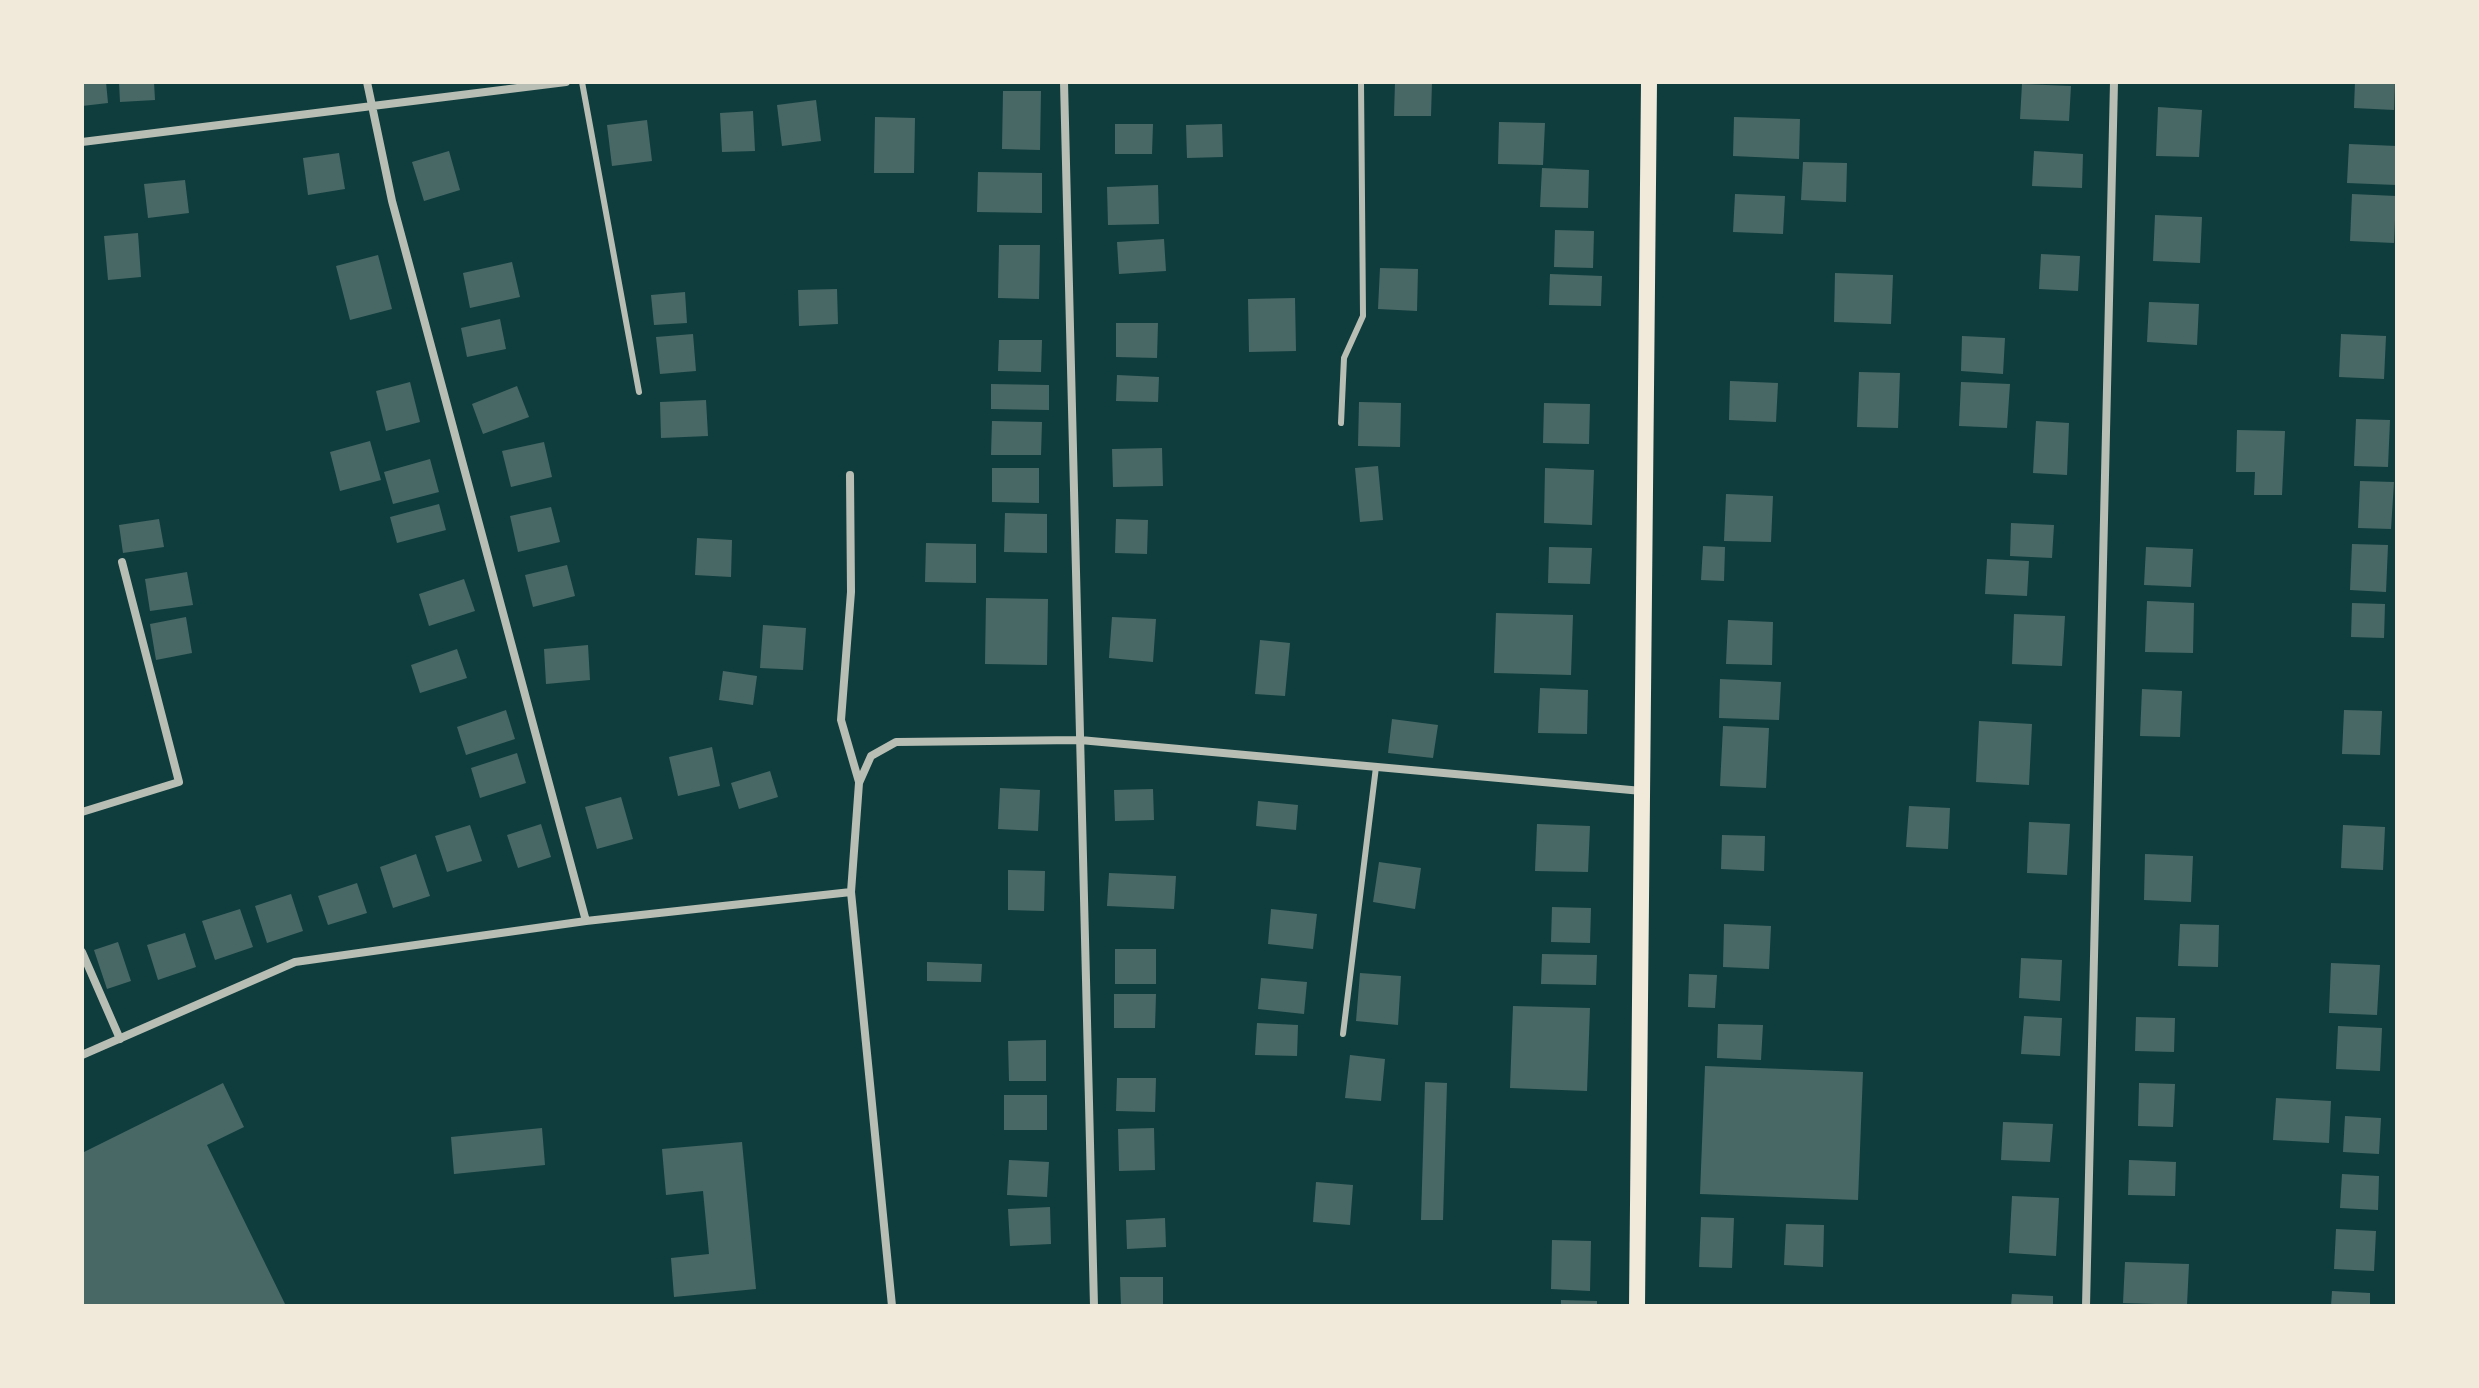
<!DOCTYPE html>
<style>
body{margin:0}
#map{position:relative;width:2479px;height:1388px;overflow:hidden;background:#0f3d3e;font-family:"DM Sans",sans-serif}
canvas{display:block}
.frame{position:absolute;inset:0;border:84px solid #f1e9da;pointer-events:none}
</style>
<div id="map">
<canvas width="2479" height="1388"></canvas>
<div class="frame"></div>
</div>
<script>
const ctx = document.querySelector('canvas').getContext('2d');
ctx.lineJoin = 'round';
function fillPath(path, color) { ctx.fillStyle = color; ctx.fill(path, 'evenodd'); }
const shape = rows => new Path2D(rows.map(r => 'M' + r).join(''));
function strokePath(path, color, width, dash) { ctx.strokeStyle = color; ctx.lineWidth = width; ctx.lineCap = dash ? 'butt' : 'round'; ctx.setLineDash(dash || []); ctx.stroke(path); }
const building = shape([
 [82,82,106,82,108,103,82,106],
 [119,82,154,82,155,100,120,102],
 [1395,82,1432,82,1431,116,1394,116],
 [2355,82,2395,82,2394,110,2354,108],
 [2022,84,2071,86,2069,121,2020,119],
 [1003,91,1041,91,1040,150,1002,149],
 [816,100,821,141,782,146,777,105],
 [2158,107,2202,110,2199,157,2156,156],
 [753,111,755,151,722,152,720,113],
 [875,117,915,118,914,173,874,173],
 [1734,117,1800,119,1799,159,1733,156],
 [647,120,652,161,612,166,607,125],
 [1499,122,1545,123,1543,165,1498,164],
 [1115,124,1153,124,1152,154,1115,154],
 [1222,124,1223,157,1187,158,1186,125],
 [2349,144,2397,146,2396,185,2347,183],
 [449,151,460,190,424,201,412,162],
 [2034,151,2083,154,2082,188,2032,186],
 [339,153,345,189,308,195,303,158],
 [1803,162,1847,163,1846,202,1801,200],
 [1542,168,1589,170,1588,208,1540,207],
 [978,172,1042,173,1042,213,977,212],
 [185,180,189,213,148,218,144,184],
 [1158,185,1159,224,1108,225,1107,187],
 [1735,194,1785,196,1783,234,1733,232],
 [2352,194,2396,196,2394,243,2350,241],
 [2155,215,2202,217,2200,263,2153,261],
 [1555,230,1594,231,1593,268,1554,267],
 [138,233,141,277,108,280,104,236],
 [1164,239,1166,271,1119,274,1117,242],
 [999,245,1040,245,1039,299,998,298],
 [2041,254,2080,256,2078,291,2039,289],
 [378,255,392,309,350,320,336,266],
 [512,262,520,297,470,308,463,273],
 [1380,268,1418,269,1417,311,1378,309],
 [1835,273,1893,275,1891,324,1834,322],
 [1550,274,1602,276,1601,306,1549,305],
 [837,289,838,324,799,326,798,290],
 [685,292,687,323,654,325,651,295],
 [1295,298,1296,351,1249,352,1248,299],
 [2149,302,2199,304,2197,345,2147,342],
 [500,319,506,349,467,357,461,328],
 [1116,323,1158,323,1157,358,1116,357],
 [693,334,696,371,660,374,656,337],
 [2341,334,2386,336,2384,379,2339,377],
 [1962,336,2005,338,2003,374,1961,371],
 [999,340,1042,340,1041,372,998,371],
 [1859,372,1900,373,1898,428,1857,427],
 [1117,375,1159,377,1158,402,1116,401],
 [1730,381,1778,383,1776,422,1729,420],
 [410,382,420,422,386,431,376,391],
 [1961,382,2010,384,2007,428,1959,426],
 [991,384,1049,385,1049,410,991,409],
 [517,386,529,417,483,434,472,404],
 [706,400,708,436,661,438,660,402],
 [1359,402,1401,403,1400,447,1358,446],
 [1544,403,1590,404,1589,444,1543,443],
 [2356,419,2390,420,2388,467,2354,466],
 [992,421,1042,422,1041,455,991,455],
 [2036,421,2069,423,2067,475,2033,473],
 [2237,430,2285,431,2282,495,2254,495,2255,472,2236,472],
 [370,441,381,480,340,491,330,452],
 [544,442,552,477,511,487,502,451],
 [1162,448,1163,486,1113,487,1112,449],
 [430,459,439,492,393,504,384,472],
 [1378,466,1383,520,1360,522,1355,468],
 [992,468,1039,468,1039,503,992,502],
 [1545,468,1594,470,1592,525,1544,523],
 [2360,481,2394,482,2391,529,2358,528],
 [1726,494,1773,496,1771,542,1724,541],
 [439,504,446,530,397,543,390,517],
 [551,507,560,542,518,552,510,516],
 [1005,513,1047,514,1047,553,1004,552],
 [159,519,164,547,123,553,119,525],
 [1116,519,1148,520,1147,554,1115,553],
 [2011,523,2054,525,2052,558,2010,556],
 [697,538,732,540,731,577,695,575],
 [926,543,976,544,976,583,925,582],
 [2352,544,2388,545,2386,592,2350,590],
 [1703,546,1725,547,1724,581,1701,580],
 [1549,547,1592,548,1590,584,1548,583],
 [2146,547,2193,549,2191,587,2144,585],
 [1987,559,2029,561,2027,596,1985,594],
 [567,565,575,596,533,607,525,575],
 [187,572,193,605,150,611,145,579],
 [464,579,475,611,429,626,419,594],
 [986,598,1048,599,1047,665,985,664],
 [2147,601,2194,603,2193,653,2145,652],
 [2352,603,2385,604,2384,638,2351,637],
 [1496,613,1573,615,1571,675,1494,673],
 [2014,614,2065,616,2062,666,2012,664],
 [186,617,192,653,156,660,150,624],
 [1112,617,1156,619,1153,662,1109,658],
 [1728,620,1773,622,1772,665,1726,664],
 [763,625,806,628,803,670,760,668],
 [1260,640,1290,643,1285,696,1255,694],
 [588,645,590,680,546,684,544,649],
 [457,649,467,678,420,693,411,665],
 [723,671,757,676,753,705,719,700],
 [1720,679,1781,682,1779,720,1719,718],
 [1540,688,1588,690,1587,734,1538,733],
 [2142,689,2182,691,2180,737,2140,736],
 [506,710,515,739,466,755,457,727],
 [2344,710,2382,711,2380,755,2342,754],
 [1392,719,1438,725,1433,758,1388,753],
 [1979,721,2032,724,2029,785,1976,782],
 [1723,726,1769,728,1766,788,1720,786],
 [712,747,720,786,678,796,669,757],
 [517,753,526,783,480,798,471,768],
 [770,771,778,797,739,809,731,783],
 [1000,788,1040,790,1038,831,998,829],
 [1153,789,1154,820,1115,821,1114,790],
 [621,797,633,839,597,849,585,807],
 [1258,801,1298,805,1296,830,1256,826],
 [1909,806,1950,808,1948,849,1906,847],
 [2029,822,2070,824,2067,875,2027,873],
 [541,824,551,857,518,868,507,835],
 [1537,824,1590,826,1588,872,1535,871],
 [470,825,482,861,447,872,435,836],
 [2343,825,2385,827,2383,870,2341,868],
 [1722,835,1765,836,1764,871,1721,869],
 [416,854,430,896,393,908,380,867],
 [2145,854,2193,856,2191,902,2144,900],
 [1379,862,1421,868,1415,909,1373,902],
 [1008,870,1045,871,1044,911,1008,910],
 [1109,873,1176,876,1174,909,1107,906],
 [357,883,367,913,328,925,318,896],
 [291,894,303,931,267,943,255,906],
 [1552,907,1591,908,1590,943,1551,942],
 [240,909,253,947,215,960,202,921],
 [1271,909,1317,914,1313,949,1268,944],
 [1724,924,1771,926,1769,969,1723,967],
 [2180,924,2219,925,2218,967,2178,966],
 [185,933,196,967,158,980,147,945],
 [118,942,131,981,107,989,94,950],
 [1115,949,1156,949,1156,984,1115,984],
 [1542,954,1597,955,1596,985,1541,984],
 [2021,958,2062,960,2060,1001,2019,998],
 [927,962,982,964,981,982,927,981],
 [2331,963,2380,965,2377,1015,2329,1013],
 [1360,973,1401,976,1398,1025,1356,1021],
 [1689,974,1717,975,1715,1008,1688,1007],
 [1261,978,1307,982,1304,1014,1258,1009],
 [1114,994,1156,994,1155,1028,1114,1028],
 [1513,1006,1590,1008,1587,1091,1510,1088],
 [2024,1016,2062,1018,2060,1056,2021,1054],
 [2136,1017,2175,1018,2174,1052,2135,1051],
 [1257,1023,1298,1025,1297,1056,1255,1055],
 [1718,1024,1763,1025,1761,1060,1717,1058],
 [2338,1026,2382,1028,2380,1071,2336,1069],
 [1046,1040,1046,1081,1009,1081,1008,1041],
 [1350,1055,1385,1059,1381,1101,1345,1098],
 [1705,1066,1863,1072,1858,1200,1700,1194],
 [1117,1078,1156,1078,1155,1112,1116,1111],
 [1425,1082,1447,1083,1443,1220,1421,1220],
 [223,1083,244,1127,207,1145,286,1306,83,1306,82,1153],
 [2139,1083,2175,1084,2173,1127,2138,1126],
 [1004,1095,1047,1095,1047,1130,1004,1130],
 [2276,1098,2331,1101,2329,1143,2273,1140],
 [2345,1116,2381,1118,2379,1154,2343,1152],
 [2003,1122,2053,1124,2050,1162,2001,1160],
 [542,1128,545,1165,454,1174,451,1137],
 [1154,1128,1155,1170,1119,1171,1118,1129],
 [742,1142,756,1289,674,1297,671,1258,709,1254,703,1191,666,1195,662,1149],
 [1009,1160,1049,1162,1047,1197,1007,1195],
 [2129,1160,2176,1162,2175,1196,2128,1195],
 [2342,1174,2379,1176,2378,1210,2340,1208],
 [1316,1182,1353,1185,1350,1225,1313,1222],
 [2012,1196,2059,1198,2056,1256,2009,1253],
 [1050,1207,1051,1244,1010,1246,1008,1209],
 [1701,1217,1734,1218,1732,1268,1699,1267],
 [1165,1218,1166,1247,1127,1249,1126,1220],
 [1786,1224,1824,1225,1823,1267,1784,1265],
 [2336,1229,2376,1231,2374,1271,2334,1269],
 [1552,1240,1591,1241,1590,1291,1551,1289],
 [2125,1262,2189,1264,2187,1305,2123,1303],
 [1120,1277,1163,1277,1163,1306,1121,1306],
 [2332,1291,2370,1293,2370,1306,2331,1306],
 [2012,1294,2053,1296,2053,1306,2011,1306],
 [1561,1300,1597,1301,1597,1306,1561,1306]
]);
const service = shape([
 [582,82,639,392],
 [1341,423,1344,358,1363,316,1361,82],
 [1343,1034,1376,767]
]);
const minor = shape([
 [367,82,392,201,586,921],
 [1064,82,1094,1306],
 [82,142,566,82],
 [850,475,851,592,841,720,859,782],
 [82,812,179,782,122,562],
 [82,952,120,1039],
 [82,1055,295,962,586,921,851,892],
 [892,1306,851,892,859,783,871,756,896,742,1080,740,1642,791],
 [2086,1306,2114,82]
]);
const secondary = shape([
 [1637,1306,1649,82]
]);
fillPath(building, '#486865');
strokePath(service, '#b8beb3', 6);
strokePath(minor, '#b8beb3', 8);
strokePath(secondary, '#f1e9da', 16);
</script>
